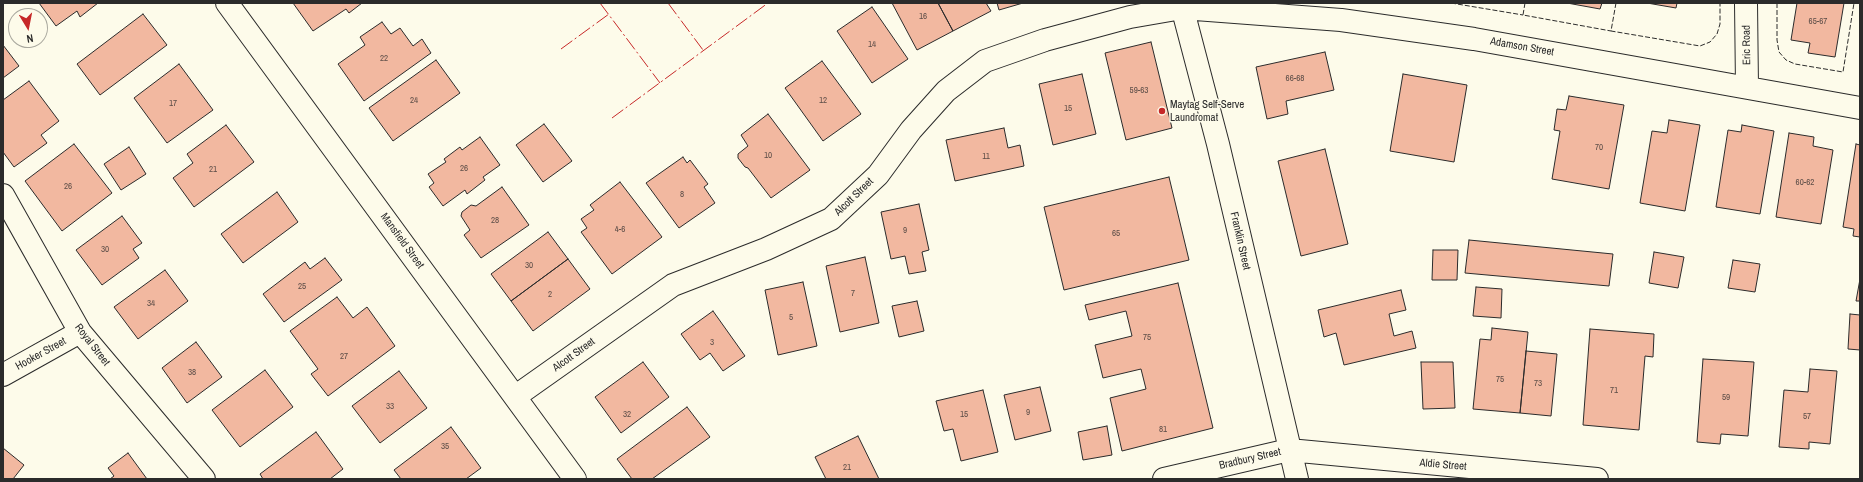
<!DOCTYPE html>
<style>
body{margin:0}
#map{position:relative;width:1863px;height:482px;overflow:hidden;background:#fdfbea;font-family:"Archivo Narrow",sans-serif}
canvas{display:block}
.frame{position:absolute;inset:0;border:4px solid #2b2b2b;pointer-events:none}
.north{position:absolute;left:8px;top:8px;width:40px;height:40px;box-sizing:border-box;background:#fdfbea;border:1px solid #a9a89e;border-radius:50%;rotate:170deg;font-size:11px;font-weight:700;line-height:16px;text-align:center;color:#2b2b2b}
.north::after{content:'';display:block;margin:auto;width:14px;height:18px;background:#c62828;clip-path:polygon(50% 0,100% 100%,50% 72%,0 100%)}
</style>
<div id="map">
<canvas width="1863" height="482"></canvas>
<div class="frame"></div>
<div class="north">N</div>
</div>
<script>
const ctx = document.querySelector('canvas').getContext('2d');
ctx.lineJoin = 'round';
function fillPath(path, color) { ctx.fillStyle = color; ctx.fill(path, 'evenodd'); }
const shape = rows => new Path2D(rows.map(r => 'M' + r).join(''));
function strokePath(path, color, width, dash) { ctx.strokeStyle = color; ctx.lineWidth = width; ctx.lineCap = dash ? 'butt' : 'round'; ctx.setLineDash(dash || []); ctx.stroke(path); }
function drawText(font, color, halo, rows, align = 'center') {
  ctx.font = font + ' "Archivo Narrow",sans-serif'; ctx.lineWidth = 3; ctx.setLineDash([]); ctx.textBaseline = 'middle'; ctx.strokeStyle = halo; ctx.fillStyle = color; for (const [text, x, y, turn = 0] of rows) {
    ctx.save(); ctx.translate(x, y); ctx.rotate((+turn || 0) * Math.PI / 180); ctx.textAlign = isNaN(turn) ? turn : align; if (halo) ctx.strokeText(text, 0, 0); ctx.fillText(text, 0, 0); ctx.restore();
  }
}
const building = shape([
 [39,3,98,3,80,17,77,11,56,26,39,3],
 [293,3,362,3,349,13,346,9,313,31,293,3],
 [892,3,938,3,953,31,917,50,892,3],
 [938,3,986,3,991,11,953,31,938,3],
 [997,3,1023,3,999,10,997,3],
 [1567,3,1602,3,1600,9,1567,3],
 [1647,3,1677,3,1676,8,1647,3],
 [1797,3,1844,3,1835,57,1808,53,1810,43,1791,40,1797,3],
 [872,7,908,59,872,83,837,31,872,7],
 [143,14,167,45,100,95,77,64,143,14],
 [382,22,391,34,400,28,413,46,422,39,431,53,364,101,338,64,365,45,360,37,382,22],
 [1151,42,1172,128,1126,140,1105,53,1151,42],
 [3,45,19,66,3,78,3,45],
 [1325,52,1334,90,1286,101,1288,114,1267,119,1256,67,1325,52],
 [436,60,460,93,393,141,369,108,436,60],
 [822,61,861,114,823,141,785,88,822,61],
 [179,64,213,110,167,143,134,98,179,64],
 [1082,74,1096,134,1053,145,1039,84,1082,74],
 [1403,74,1467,85,1454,162,1390,151,1403,74],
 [29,81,59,121,41,135,47,143,14,167,3,152,3,100,29,81],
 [1569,96,1624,105,1609,189,1552,179,1560,131,1554,130,1557,109,1566,110,1569,96],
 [768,114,810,170,771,198,748,168,745,167,738,158,738,154,748,146,741,135,768,114],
 [1669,120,1700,125,1685,211,1640,203,1652,131,1667,133,1669,120],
 [544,124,572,161,543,182,516,145,544,124],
 [226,125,254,162,194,207,173,178,193,163,187,154,226,125],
 [1742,125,1774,131,1760,214,1716,207,1728,130,1741,132,1742,125],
 [1004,128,1008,148,1020,145,1024,166,955,181,946,140,1004,128],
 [1789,133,1814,137,1813,146,1833,150,1821,224,1776,217,1789,133],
 [480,137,500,165,483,177,485,180,467,194,465,190,443,206,429,187,434,183,428,174,446,162,444,159,460,147,462,150,480,137],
 [74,144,112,193,62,231,25,181,74,144],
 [1856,144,1860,145,1860,237,1853,236,1854,229,1843,227,1856,144],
 [129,147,146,174,121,190,104,164,129,147],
 [1325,149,1348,244,1301,256,1278,161,1325,149],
 [683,157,687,163,690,160,708,184,704,187,715,203,679,228,646,183,683,157],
 [1169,177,1189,260,1064,290,1044,207,1169,177],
 [620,182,662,237,612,274,581,232,587,228,581,219,594,210,590,205,620,182],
 [502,187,529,225,481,258,464,235,470,230,461,216,462,212,471,205,476,206,502,187],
 [277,192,298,222,243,263,221,234,277,192],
 [919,204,929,250,922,252,926,271,909,274,905,256,891,259,881,212,919,204],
 [122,216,142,243,133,249,139,258,102,285,76,250,122,216],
 [548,232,568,259,511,301,491,274,548,232],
 [1469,240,1613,254,1609,286,1465,273,1469,240],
 [1433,250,1458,250,1457,280,1432,280,1433,250],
 [1654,252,1684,257,1678,288,1649,283,1654,252],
 [865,257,879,323,840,332,826,266,865,257],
 [325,258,342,280,284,322,263,294,305,262,310,269,325,258],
 [568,259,590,289,533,331,511,301,568,259],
 [1733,260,1760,264,1755,292,1728,288,1733,260],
 [165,270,188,301,138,339,114,307,165,270],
 [1860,279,1860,301,1856,301,1860,279],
 [803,282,817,346,778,355,765,290,803,282],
 [1178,283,1213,428,1122,451,1110,398,1146,389,1141,369,1103,378,1095,345,1132,336,1126,311,1089,320,1085,305,1178,283],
 [1476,287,1502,289,1501,318,1473,316,1476,287],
 [1401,290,1406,310,1389,314,1394,336,1412,331,1416,348,1344,365,1336,333,1324,337,1318,310,1401,290],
 [337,297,353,318,367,307,395,346,328,396,311,374,318,369,290,331,337,297],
 [917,301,924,331,899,337,892,306,917,301],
 [713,311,745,356,723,371,710,353,700,360,681,334,713,311],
 [1850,314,1860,315,1860,350,1848,349,1850,314],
 [1492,328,1528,332,1520,413,1473,409,1480,339,1491,340,1492,328],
 [1590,329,1654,334,1653,357,1645,356,1639,430,1583,425,1590,329],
 [196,342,222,377,187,403,162,368,196,342],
 [1526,351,1557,354,1551,416,1520,413,1526,351],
 [1703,359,1754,362,1748,436,1721,434,1720,444,1697,442,1703,359],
 [643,362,669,397,621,433,595,397,643,362],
 [1421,362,1453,362,1455,408,1423,409,1421,362],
 [1810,369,1837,371,1830,444,1809,442,1809,449,1779,447,1784,390,1808,392,1810,369],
 [265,370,293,407,240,447,212,410,265,370],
 [399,371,427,408,380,443,352,406,399,371],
 [1040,387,1051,431,1015,440,1004,395,1040,387],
 [983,390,998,452,961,461,953,429,944,431,936,401,983,390],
 [687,407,710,437,652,479,632,479,617,459,687,407],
 [1107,426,1112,455,1083,460,1078,432,1107,426],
 [451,427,481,468,466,479,401,479,394,470,451,427],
 [316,432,343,469,330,479,263,479,260,474,316,432],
 [858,436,879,479,826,479,815,457,858,436],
 [3,448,24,465,13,479,3,479,3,448],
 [128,453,147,479,110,479,114,476,108,468,128,453]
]);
const minor = shape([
 [227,3,575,479],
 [1181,3,1218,144,1297,479],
 [1746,3,1747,87],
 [3,195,80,332,204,479],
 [3,375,80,332],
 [516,396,673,285,766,249,831,219,878,175,911,130,946,91,985,61,1045,40,1130,17,1182,8,1341,20,1474,39,1860,108],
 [1164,479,1289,450,1597,479]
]);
const fence = shape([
 [1451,3,1523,15],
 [1525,3,1523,15,1611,31],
 [1616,3,1611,31,1700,46,1710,42,1717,34,1720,24,1720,3],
 [1777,3,1777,40,1779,52,1786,60,1795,64,1843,72,1854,3]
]);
const power = shape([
 [600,3,660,83],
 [668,3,703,50],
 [561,49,609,14],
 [612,118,768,3]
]);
const markers = [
 [1162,111,4,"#c62828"]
];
const numberNames = [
 ["16",923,17],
 ["65-67",1818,22],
 ["14",872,45],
 ["22",384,59],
 ["66-68",1295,79],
 ["59-63",1139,91],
 ["24",414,101],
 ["12",823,101],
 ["17",173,104],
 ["15",1068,109],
 ["70",1599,148],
 ["10",768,156],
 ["11",986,157],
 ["26",464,169],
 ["21",213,170],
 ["60-62",1805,183],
 ["26",68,187],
 ["8",682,195],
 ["28",495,221],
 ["4-6",620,230],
 ["9",905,231],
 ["65",1116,234],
 ["30",105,250],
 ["30",529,266],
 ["25",302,287],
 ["7",853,294],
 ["2",550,295],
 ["34",151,304],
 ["5",791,318],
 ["75",1147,338],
 ["3",712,343],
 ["27",344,357],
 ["38",192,373],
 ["75",1500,380],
 ["73",1538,384],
 ["71",1614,391],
 ["59",1726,398],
 ["33",390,407],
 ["9",1028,413],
 ["32",627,415],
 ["15",964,415],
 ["57",1807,417],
 ["81",1163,430],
 ["35",445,447],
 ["21",847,468]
];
const streetNames = [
 ["Eric Road",1747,45,-91],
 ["Adamson Street",1522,47,10],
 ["Alcott Street",854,197,-44],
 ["Mansfield Street",402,241,54],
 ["Franklin Street",1240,241,77],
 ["Royal Street",92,345,52],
 ["Hooker Street",41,354,-29],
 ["Alcott Street",574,355,-36],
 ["Bradbury Street",1250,459,-13],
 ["Aldie Street",1443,465,5]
];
const poiNames = [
 ["Maytag Self-Serve",1170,105],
 ["Laundromat",1170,118]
];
fillPath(building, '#f2b8a0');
strokePath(building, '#2b2b2b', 1);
strokePath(minor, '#2b2b2b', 24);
strokePath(minor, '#fdfbea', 22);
strokePath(fence, '#2b2b2b', 1, [5, 2]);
strokePath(power, '#c62828', 1, [14, 3, 2, 3]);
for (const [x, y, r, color] of markers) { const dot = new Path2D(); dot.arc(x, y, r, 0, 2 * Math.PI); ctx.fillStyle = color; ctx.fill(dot); strokePath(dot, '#fdfbea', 1.5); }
drawText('9px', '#5d4e48', null, numberNames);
drawText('11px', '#2b2b2b', '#fdfbea', streetNames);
drawText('11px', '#2b2b2b', '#fdfbea', poiNames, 'left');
</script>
